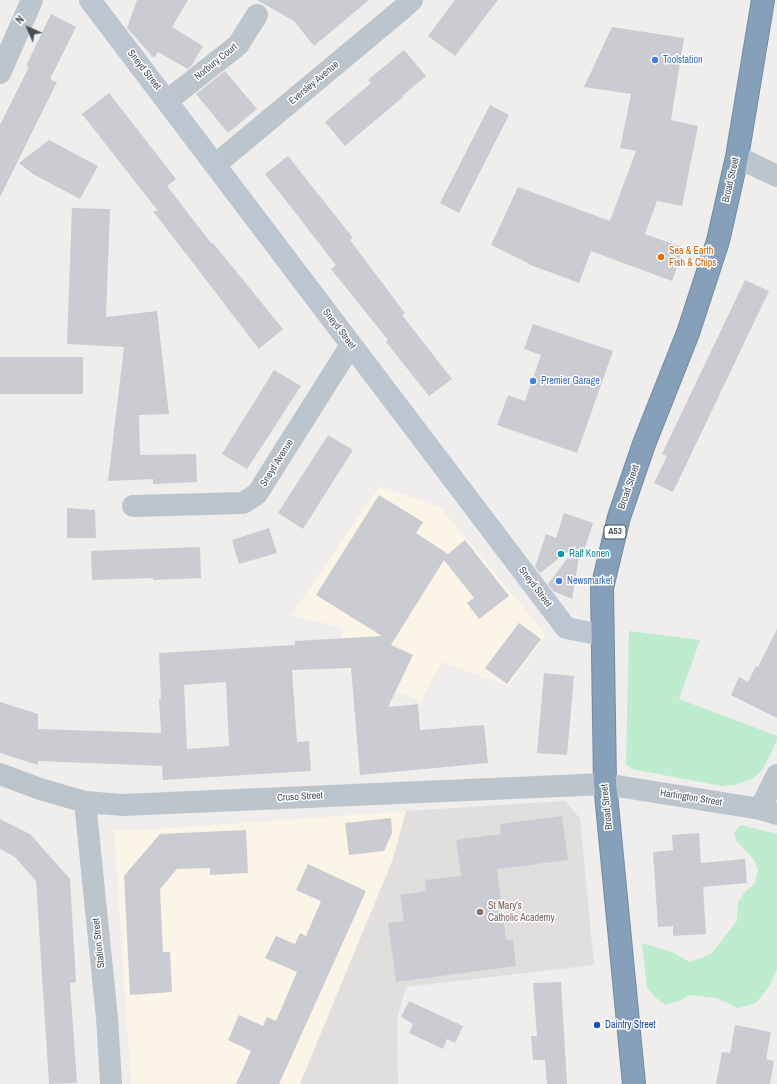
<!DOCTYPE html>
<style>
body{margin:0}
#map{position:relative;width:777px;height:1084px;overflow:hidden;background:#f0eded;font-family:"Archivo Narrow",sans-serif}
canvas{display:block}
.north{position:absolute;left:8px;top:8px;width:40px;height:40px;-webkit-text-stroke:3px #fff;paint-order:stroke;rotate:315deg;font-size:11px;font-weight:700;line-height:16px;text-align:center;color:#475059}
.north::after{content:'';display:block;margin:auto;width:14px;height:18px;background:#475059;clip-path:polygon(50% 0,100% 100%,50% 72%,0 100%)}
</style>
<div id="map">
<canvas width="777" height="1084"></canvas>
<div class="north">N</div>
</div>
<script>
const ctx = document.querySelector('canvas').getContext('2d');
ctx.lineJoin = 'round';
function fillPath(path, color) { ctx.fillStyle = color; ctx.fill(path, 'evenodd'); }
const shape = rows => new Path2D(rows.map(r => 'M' + r).join(''));
function strokePath(path, color, width, dash) { ctx.strokeStyle = color; ctx.lineWidth = width; ctx.lineCap = dash ? 'butt' : 'round'; ctx.setLineDash(dash || []); ctx.stroke(path); }
function drawText(font, color, halo, rows, align = 'center') {
  ctx.font = font + ' "Archivo Narrow",sans-serif'; ctx.lineWidth = 3; ctx.setLineDash([]); ctx.textBaseline = 'middle'; ctx.strokeStyle = halo; ctx.fillStyle = color; for (const [text, x, y, turn = 0] of rows) {
    ctx.save(); ctx.translate(x, y); ctx.rotate((+turn || 0) * Math.PI / 180); ctx.textAlign = isNaN(turn) ? turn : align; if (halo) ctx.strokeText(text, 0, 0); ctx.fillText(text, 0, 0); ctx.restore();
  }
}
const commercial = shape([
 [380,486,441,508,546,635,508,686,441,662,421,701,345,670,341,637,343,628,291,615],
 [406,811,393,859,300,1084,131,1084,114,830,158,829]
]);
const education = shape([
 [565,801,580,818,594,965,406,987,397,1019,398,1084,300,1084,393,859,406,811]
]);
const green = shape([
 [629,631,700,640,679,699,777,736,777,740,772,751,763,769,757,775,749,780,735,785,722,786,631,769,626,764],
 [740,825,777,834,777,969,770,985,756,1003,738,1008,716,998,690,995,679,1001,666,1005,657,999,647,988,642,943,672,952,690,962,711,954,737,921,738,902,745,892,755,883,758,871,757,866,752,857,737,842,734,833]
]);
const building = shape([
 [137,0,188,0,172,27,203,46,192,65,188,69,158,52,154,58,127,28],
 [257,0,369,0,314,46,294,21],
 [455,0,498,0,455,56,428,36],
 [51,14,76,27,50,79,57,82,0,197,0,125,29,67,26,66],
 [612,27,684,38,671,120,698,126,682,206,657,201,645,234,684,248,672,281,591,251,579,283,528,264,528,263,491,245,518,187,610,221,636,151,620,148,631,94,584,87],
 [404,50,426,76,402,96,403,97,345,146,325,122,371,83,368,80],
 [225,71,257,109,228,133,196,94],
 [109,93,176,179,167,186,212,244,213,243,283,329,259,349,153,211,158,211,82,114],
 [490,105,509,115,459,213,440,203],
 [49,140,98,166,80,199,33,174,19,163],
 [288,156,353,238,350,240,405,313,402,315,452,379,429,396,386,342,388,340,331,269,336,265,265,174],
 [72,208,110,209,106,317,157,311,169,414,139,415,140,455,196,454,197,482,153,484,153,479,108,481,124,347,67,344],
 [745,280,769,291,673,492,654,483,667,456,662,454],
 [533,324,613,351,577,453,497,425,508,395,525,401,541,355,524,349],
 [0,357,83,357,83,394,0,394],
 [274,370,301,386,247,469,222,454],
 [328,435,353,450,303,529,278,513],
 [379,495,423,522,416,533,448,554,465,540,509,596,479,619,467,603,474,598,444,560,391,645,413,655,388,707,418,704,420,730,484,725,488,763,360,775,351,668,292,670,297,742,309,741,311,771,163,780,162,766,38,761,38,765,0,753,0,702,38,714,38,729,161,733,159,699,161,699,159,653,295,645,295,641,382,636,316,595],
 [226,682,229,746,187,749,184,685],
 [67,508,95,510,96,538,67,538],
 [564,513,593,523,583,554,580,551,572,599,553,591,548,584,576,547,575,546,540,573,535,567,546,534,556,538],
 [269,528,277,553,239,564,232,540],
 [200,547,201,578,153,580,153,578,92,580,91,551],
 [519,623,541,639,507,684,485,668],
 [777,629,777,718,731,695,739,677,748,682,756,666,758,667],
 [544,673,574,676,567,755,537,753],
 [562,816,568,860,497,869,506,940,513,940,516,966,396,982,388,923,404,921,400,895,426,891,425,880,461,876,456,840,501,834,500,824],
 [391,818,392,833,384,851,349,855,345,823],
 [0,819,30,834,70,879,76,982,70,983,77,1083,49,1084,36,881,15,857,0,849],
 [246,830,248,873,210,875,210,868,177,869,160,889,163,952,170,952,172,992,130,995,124,876,160,834],
 [699,833,701,863,745,859,747,883,703,887,706,934,673,936,673,926,658,927,653,852,673,850,672,835],
 [308,864,366,891,279,1084,236,1084,251,1051,228,1040,239,1015,263,1026,267,1017,276,1021,297,972,265,958,276,936,295,944,300,933,306,936,321,901,296,890],
 [561,982,567,1084,547,1084,545,1060,533,1060,531,1036,537,1036,533,983],
 [409,1001,463,1026,455,1043,447,1039,443,1049,409,1033,413,1024,401,1017],
 [735,1025,771,1032,766,1059,774,1061,770,1084,716,1084,722,1052,730,1053]
]);
const street = shape([
 [0,73,32,0],
 [167,101,238,45,257,15],
 [737,157,777,176],
 [215,165,401,10,412,0],
 [133,506,243,503,257,494,351,345],
 [0,774,40,789,85,802,123,805,605,784,760,809,777,814],
 [85,802,107,1018,111,1084],
 [760,809,777,775]
]);
const secondary = shape([
 [90,0,566,628,602,635]
]);
const highway = shape([
 [634,1084,605,784,602,588,619,517,644,444,688,333,718,241,737,157,763,0]
]);
const markers = [
 [655,60,4,"#3f7fe0"],
 [661,257,4,"#e8710a"],
 [533,381,4,"#3f7fe0"],
 [561,554,4,"#0f9aa8"],
 [559,581,4,"#3f7fe0"],
 [480,912,4,"#8d6e63"],
 [597,1025,4,"#1a4fb4"]
];
const shields = [
 [615,532,22]
];
const shieldNames = [
 ["A53",615,532]
];
const shopNames = [
 ["Toolstation",663,60],
 ["Premier Garage",541,381],
 ["Newsmarket",567,581]
];
const streetNames = [
 ["Norbury Court",216,62,-39],
 ["Sneyd Street",144,70,52],
 ["Eversley Avenue",314,83,-40],
 ["Broad Street",731,180,-77],
 ["Sneyd Street",339,329,53],
 ["Sneyd Avenue",277,463,-58],
 ["Broad Street",629,487,-71],
 ["Sneyd Street",535,587,53],
 ["Cruso Street",300,797,-3],
 ["Hartington Street",691,798,9],
 ["Broad Street",607,807,-96],
 ["Station Street",99,943,-96]
];
const foodNames = [
 ["Sea & Earth",669,251],
 ["Fish & Chips",669,263]
];
const cultureNames = [
 ["Ralf Konen",569,554]
];
const educationNames = [
 ["St Mary's",488,906],
 ["Catholic Academy",488,918]
];
const transitNames = [
 ["Daintry Street",605,1025]
];
fillPath(commercial, '#faf5e6');
fillPath(education, '#e1dede');
fillPath(green, '#bdeccf');
fillPath(building, '#caccd2');
strokePath(highway, '#738ba5', 24);
strokePath(street, '#bcc5cc', 22);
strokePath(secondary, '#bcc6d0', 22);
strokePath(highway, '#87a0ba', 22);
for (const [x, y, r, color] of markers) { const dot = new Path2D(); dot.arc(x, y, r, 0, 2 * Math.PI); ctx.fillStyle = color; ctx.fill(dot); strokePath(dot, '#fff', 1.5); }
for (const [x, y, w] of shields) { const box = new Path2D(); box.roundRect(x - w / 2, y - 7, w, 14, 3); ctx.fillStyle = '#fff'; ctx.fill(box); strokePath(box, '#475059', 1); }
drawText('bold 9px', '#475059', null, shieldNames);
drawText('10px', '#366cbe', '#fff', shopNames, 'left');
drawText('10px', '#475059', '#fff', streetNames);
drawText('10px', '#c56008', '#fff', foodNames, 'left');
drawText('10px', '#0d838f', '#fff', cultureNames, 'left');
drawText('10px', '#785e54', '#fff', educationNames, 'left');
drawText('10px', '#164399', '#fff', transitNames, 'left');
</script>
